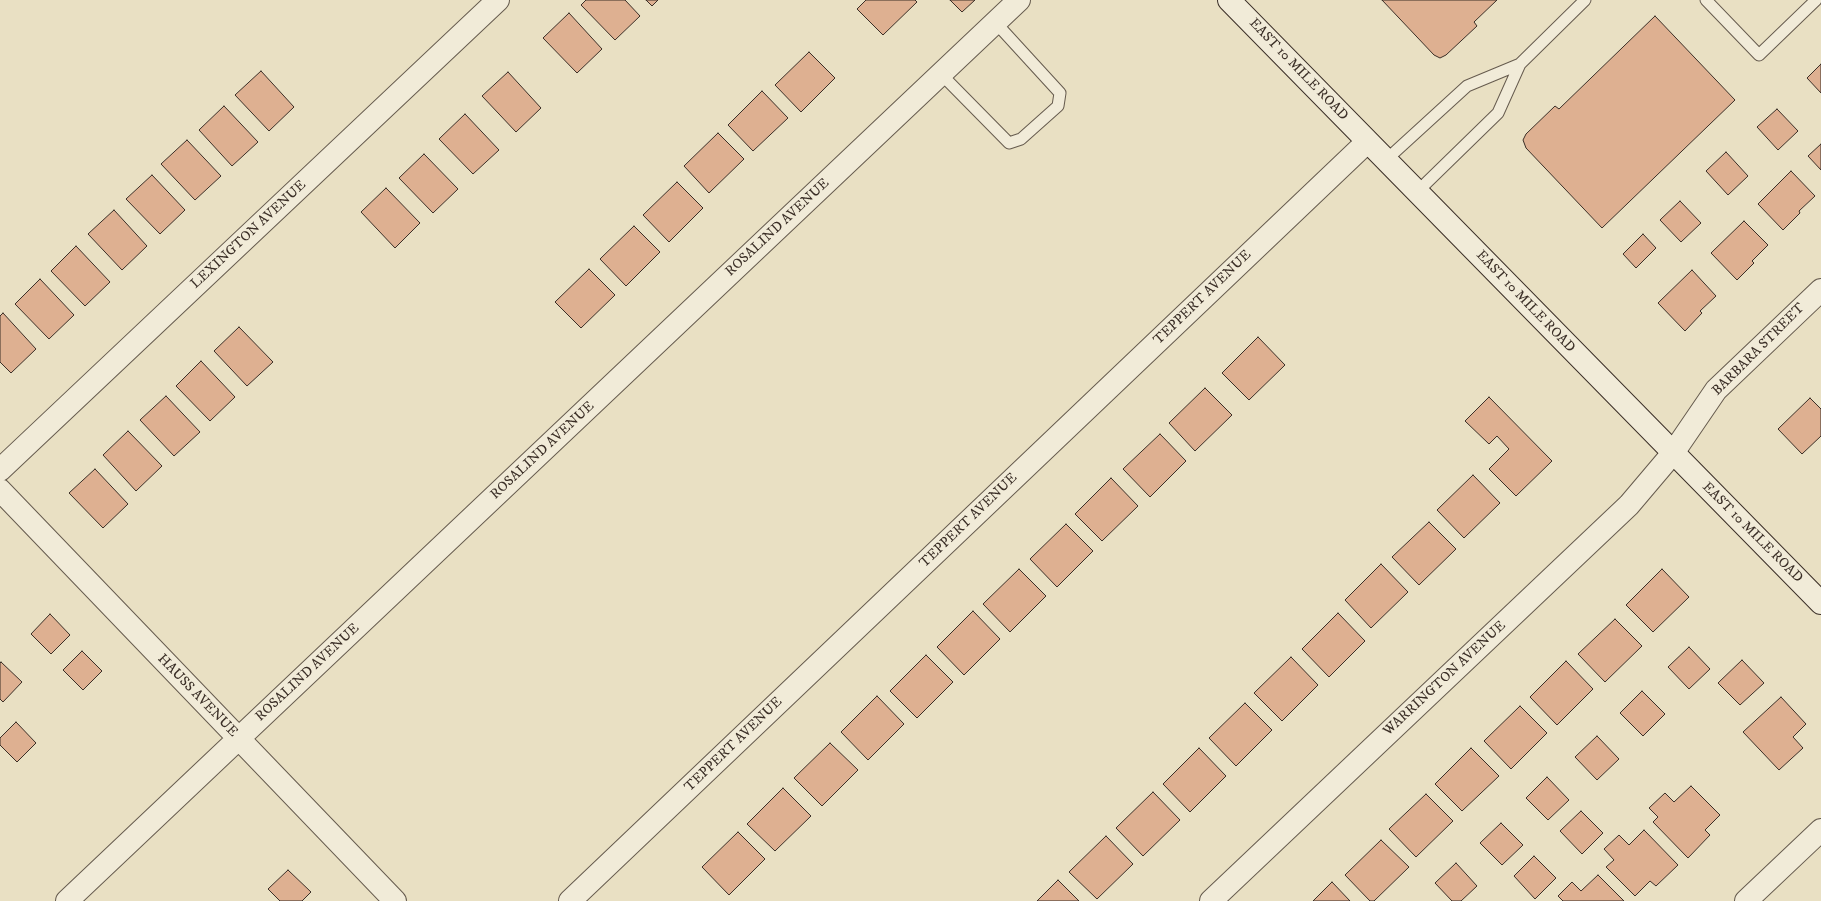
<!DOCTYPE html>
<style>
body{margin:0}
canvas{display:block;background:#e9e0c3}
</style>
<canvas width="1821" height="901"></canvas>
<script>
const ctx = document.querySelector('canvas').getContext('2d');
ctx.lineJoin = 'round';
function fillPath(path, color) { ctx.fillStyle = color; ctx.fill(path, 'evenodd'); }
const shape = rows => new Path2D(rows.map(r => 'M' + r).join(''));
function strokePath(path, color, width, dash) { ctx.strokeStyle = color; ctx.lineWidth = width; ctx.lineCap = dash ? 'butt' : 'round'; ctx.setLineDash(dash || []); ctx.stroke(path); }
function drawText(font, color, halo, rows, align = 'center') {
  ctx.font = font + ' "IM FELL DW Pica",serif'; ctx.lineWidth = 3; ctx.setLineDash([]); ctx.textBaseline = 'middle'; ctx.strokeStyle = halo; ctx.fillStyle = color; for (const [text, x, y, turn = 0] of rows) {
    ctx.save(); ctx.translate(x, y); ctx.rotate((+turn || 0) * Math.PI / 180); ctx.textAlign = isNaN(turn) ? turn : align; if (halo) ctx.strokeText(text, 0, 0); ctx.fillText(text, 0, 0); ctx.restore();
  }
}
const building = shape([
 [586,0,625,0,640,16,615,40,581,5,586,0],
 [646,0,658,0,652,6,646,0],
 [866,0,915,0,917,2,883,35,857,9,866,0],
 [950,0,975,0,962,12,950,0],
 [1382,0,1497,0,1474,22,1477,26,1446,55,1440,58,1434,55,1382,0],
 [569,13,602,49,577,73,543,38,569,13],
 [1655,16,1735,100,1602,228,1526,148,1523,140,1526,134,1555,106,1559,109,1655,16],
 [809,52,835,78,801,112,775,85,809,52],
 [1821,64,1821,93,1807,78,1821,64],
 [261,71,294,107,269,131,235,95,261,71],
 [508,72,541,108,516,132,482,96,508,72],
 [762,91,788,118,753,151,728,125,762,91],
 [224,106,258,142,232,166,199,130,224,106],
 [1777,109,1798,131,1778,150,1757,127,1777,109],
 [465,114,499,150,473,174,439,139,465,114],
 [718,133,744,159,709,193,684,166,718,133],
 [187,140,221,176,195,200,161,164,187,140],
 [1821,144,1821,170,1808,156,1821,144],
 [1726,152,1748,176,1728,195,1706,171,1726,152],
 [424,154,458,189,433,213,399,178,424,154],
 [1791,171,1815,196,1799,211,1800,213,1783,230,1758,204,1791,171],
 [152,175,185,210,160,234,126,199,152,175],
 [677,182,703,208,669,242,643,215,677,182],
 [386,188,420,223,395,248,361,212,386,188],
 [1680,201,1701,223,1681,242,1660,220,1680,201],
 [114,210,147,246,122,270,88,234,114,210],
 [1744,221,1768,245,1752,261,1754,263,1737,280,1711,253,1744,221],
 [634,226,660,252,626,286,600,259,634,226],
 [1643,234,1656,248,1636,268,1623,254,1643,234],
 [76,246,110,282,85,306,51,271,76,246],
 [589,269,615,295,581,328,555,302,589,269],
 [1692,270,1716,296,1700,311,1702,313,1685,331,1658,303,1692,270],
 [40,279,74,315,49,339,15,304,40,279],
 [3,313,36,349,11,373,0,362,0,316,3,313],
 [239,327,273,362,247,386,214,351,239,327],
 [1258,337,1285,365,1249,400,1222,373,1258,337],
 [201,361,235,397,210,421,176,386,201,361],
 [1205,388,1232,415,1195,451,1169,423,1205,388],
 [166,396,200,432,174,456,140,420,166,396],
 [1489,397,1552,461,1516,496,1489,469,1509,449,1497,436,1489,444,1465,421,1489,397],
 [1810,398,1821,409,1821,436,1802,454,1778,429,1810,398],
 [128,431,162,466,136,491,103,455,128,431],
 [1160,434,1186,461,1150,497,1123,469,1160,434],
 [95,469,128,504,103,528,69,493,95,469],
 [1473,475,1500,503,1464,538,1437,510,1473,475],
 [1111,478,1138,506,1102,541,1075,514,1111,478],
 [1429,522,1456,549,1419,585,1392,557,1429,522],
 [1066,524,1093,551,1057,587,1030,559,1066,524],
 [1381,564,1408,592,1371,628,1345,600,1381,564],
 [1019,569,1046,596,1010,632,983,604,1019,569],
 [1662,569,1689,597,1653,632,1626,605,1662,569],
 [973,611,1000,639,964,675,937,647,973,611],
 [1338,613,1365,641,1329,677,1302,649,1338,613],
 [50,614,70,635,51,654,31,634,50,614],
 [1615,619,1642,646,1605,682,1578,654,1615,619],
 [1689,647,1710,669,1689,689,1668,667,1689,647],
 [82,651,102,671,83,690,63,670,82,651],
 [926,655,953,682,917,718,890,691,926,655],
 [1291,657,1318,685,1282,721,1254,693,1291,657],
 [1742,660,1764,683,1740,705,1718,683,1742,660],
 [1566,661,1593,689,1557,725,1530,697,1566,661],
 [1,662,22,682,3,702,0,699,0,663,1,662],
 [1642,691,1665,714,1643,736,1620,713,1642,691],
 [877,696,904,724,868,760,841,732,877,696],
 [1781,697,1806,724,1793,737,1803,748,1779,770,1743,732,1781,697],
 [1245,703,1272,730,1236,766,1209,738,1245,703],
 [1520,706,1547,733,1511,769,1484,741,1520,706],
 [16,722,36,743,17,762,0,745,0,738,16,722],
 [1597,736,1619,759,1597,780,1575,757,1597,736],
 [830,743,858,770,822,806,794,778,830,743],
 [1199,748,1226,776,1190,812,1163,784,1199,748],
 [1471,748,1499,776,1462,811,1435,784,1471,748],
 [1547,777,1569,800,1548,820,1526,798,1547,777],
 [1691,786,1720,815,1705,830,1710,835,1688,858,1653,822,1658,817,1649,808,1665,793,1674,802,1691,786],
 [783,788,811,816,775,851,747,824,783,788],
 [1153,792,1180,820,1143,856,1116,828,1153,792],
 [1426,794,1453,821,1416,857,1389,829,1426,794],
 [1581,811,1603,833,1582,854,1560,831,1581,811],
 [1501,823,1523,845,1502,865,1480,843,1501,823],
 [1644,830,1678,865,1656,886,1650,881,1635,896,1606,867,1614,860,1604,849,1619,835,1629,845,1644,830],
 [738,832,765,859,729,895,702,867,738,832],
 [1106,836,1133,864,1097,899,1069,872,1106,836],
 [1381,840,1409,867,1374,901,1370,901,1345,875,1381,840],
 [1534,856,1556,878,1535,899,1514,876,1534,856],
 [1456,863,1477,886,1461,901,1452,901,1435,883,1456,863],
 [288,870,311,892,302,901,280,901,268,889,288,870],
 [1598,875,1624,901,1563,901,1558,896,1572,882,1581,891,1598,875],
 [1058,880,1079,901,1037,901,1058,880],
 [1332,882,1350,901,1313,901,1332,882]
]);
const lane = shape([
 [1706,0,1759,55,1816,0],
 [941,74,1009,143,1021,139,1058,106,1060,93,995,22],
 [1386,160,1467,86,1520,64],
 [1417,192,1498,113,1520,64,1585,0]
]);
const street = shape([
 [0,470,498,0],
 [0,490,395,901],
 [67,901,1019,0],
 [570,901,1367,142],
 [1211,901,1629,505,1673,453,1716,390,1821,290],
 [1746,901,1821,830]
]);
const secondary = shape([
 [1229,0,1821,603]
]);
const streetNames = [
 ["EAST 10 MILE ROAD",1298,70,46],
 ["ROSALIND AVENUE",778,228,-43],
 ["LEXINGTON AVENUE",249,235,-43],
 ["TEPPERT AVENUE",1203,298,-44],
 ["EAST 10 MILE ROAD",1525,302,46],
 ["BARBARA STREET",1759,350,-45],
 ["ROSALIND AVENUE",543,451,-43],
 ["TEPPERT AVENUE",969,521,-44],
 ["EAST 10 MILE ROAD",1752,533,45],
 ["ROSALIND AVENUE",308,673,-43],
 ["WARRINGTON AVENUE",1445,679,-43],
 ["HAUSS AVENUE",197,696,46],
 ["TEPPERT AVENUE",734,745,-44]
];
fillPath(building, '#deb091');
strokePath(building, '#3b2f27', 1);
strokePath(lane, '#665b4e', 13);
strokePath(street, '#665b4e', 24);
strokePath(secondary, '#3b2f27', 24);
strokePath(lane, '#f1ebd8', 11);
strokePath(street, '#f1ebd8', 22);
strokePath(secondary, '#f1ebd8', 22);
drawText('14px', '#3b2f27', '#f1ebd8', streetNames);
</script>
